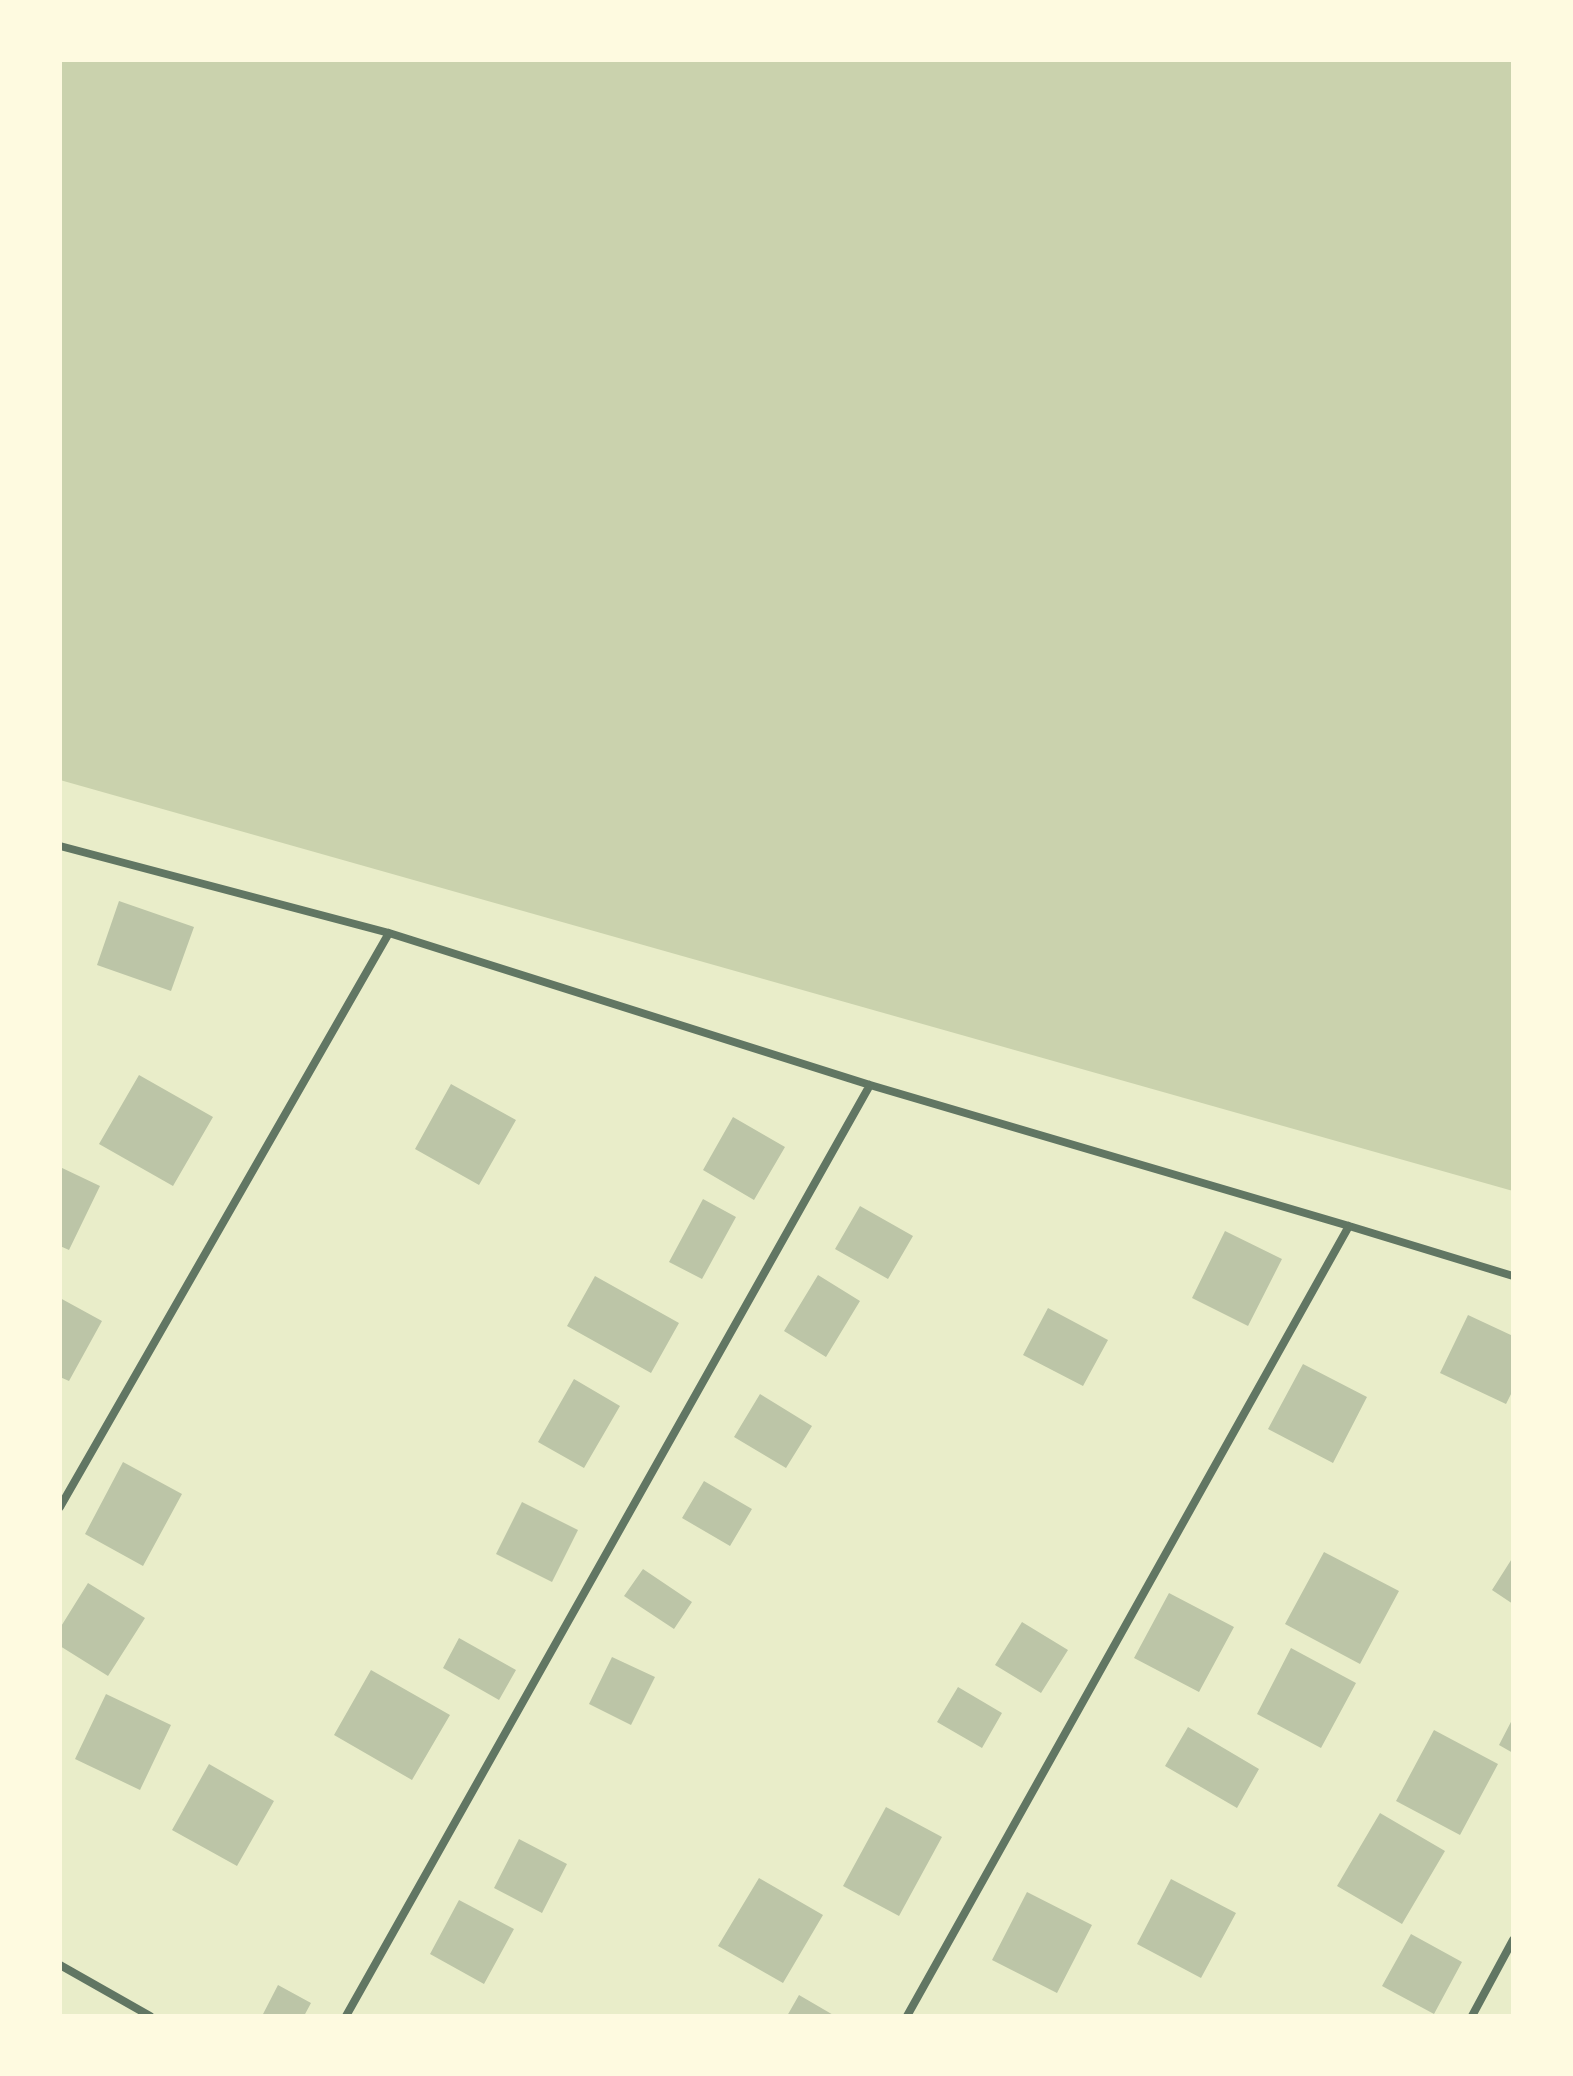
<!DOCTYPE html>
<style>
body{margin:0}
#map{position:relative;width:1573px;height:2076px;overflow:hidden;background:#e9edc9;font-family:"Golos Text",sans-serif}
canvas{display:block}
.frame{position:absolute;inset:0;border:62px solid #fefae0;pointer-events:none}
</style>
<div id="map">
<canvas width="1573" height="2076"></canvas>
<div class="frame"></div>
</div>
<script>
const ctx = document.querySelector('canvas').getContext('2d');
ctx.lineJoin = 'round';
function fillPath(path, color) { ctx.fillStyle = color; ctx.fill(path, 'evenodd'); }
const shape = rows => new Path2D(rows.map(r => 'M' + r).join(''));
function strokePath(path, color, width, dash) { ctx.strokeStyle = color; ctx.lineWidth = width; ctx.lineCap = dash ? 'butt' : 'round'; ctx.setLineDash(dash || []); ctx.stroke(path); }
const green = shape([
 [60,60,1513,60,1513,1191,60,780]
]);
const building = shape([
 [119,901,194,927,171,991,97,965],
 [139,1075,213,1117,173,1186,99,1144],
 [451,1084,516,1120,479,1185,415,1149],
 [733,1117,785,1147,754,1200,703,1170],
 [60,1167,100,1186,69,1250,60,1246],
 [703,1199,736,1217,702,1279,669,1262],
 [860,1206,913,1236,888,1279,835,1249],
 [1225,1231,1282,1259,1248,1326,1192,1298],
 [818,1275,860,1301,826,1357,784,1331],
 [595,1276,679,1323,651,1373,567,1326],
 [60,1298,102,1321,69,1381,60,1377],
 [1048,1308,1108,1340,1083,1386,1023,1355],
 [1468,1315,1513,1336,1513,1390,1506,1404,1440,1373],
 [1303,1364,1367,1397,1333,1463,1268,1429],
 [574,1379,620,1406,584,1468,538,1442],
 [760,1394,812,1426,786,1468,734,1437],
 [123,1462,182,1494,143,1566,85,1534],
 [704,1481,752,1509,730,1546,682,1518],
 [522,1502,578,1530,552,1582,496,1554],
 [1324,1552,1399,1591,1360,1664,1285,1624],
 [1513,1557,1513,1604,1492,1590],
 [643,1569,692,1602,674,1629,624,1596],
 [88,1583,145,1618,108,1676,60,1646,60,1628],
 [1169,1593,1234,1627,1199,1692,1134,1658],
 [1022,1622,1068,1650,1041,1693,995,1665],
 [459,1638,516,1670,499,1700,443,1668],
 [1291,1648,1356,1683,1321,1748,1257,1714],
 [612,1657,655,1677,631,1725,589,1704],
 [371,1670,450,1715,412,1780,334,1735],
 [958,1687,1002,1713,982,1748,937,1722],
 [106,1694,171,1725,140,1790,75,1759],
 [1513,1718,1513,1753,1499,1745],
 [1188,1727,1259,1769,1237,1808,1165,1766],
 [1434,1730,1498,1764,1460,1835,1396,1801],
 [209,1764,274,1801,237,1866,172,1830],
 [886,1807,942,1837,899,1916,843,1886],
 [1380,1813,1445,1851,1402,1924,1337,1886],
 [519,1839,567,1864,542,1913,494,1888],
 [759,1878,823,1915,783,1983,718,1946],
 [1171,1879,1236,1913,1201,1978,1137,1944],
 [1027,1892,1092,1925,1057,1993,992,1960],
 [459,1900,514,1929,484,1984,430,1954],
 [1411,1934,1462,1962,1434,2014,1382,1986],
 [278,1985,311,2003,304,2016,262,2016],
 [799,1995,835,2016,787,2016]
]);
const minor = shape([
 [60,846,389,933,870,1085,1349,1226,1513,1276],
 [60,1507,389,933],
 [60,1965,150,2016],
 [346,2016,870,1085],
 [907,2016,1349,1226],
 [1472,2016,1513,1940]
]);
fillPath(green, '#cad2ad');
fillPath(building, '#bcc5a7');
strokePath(minor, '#617663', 8);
</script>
